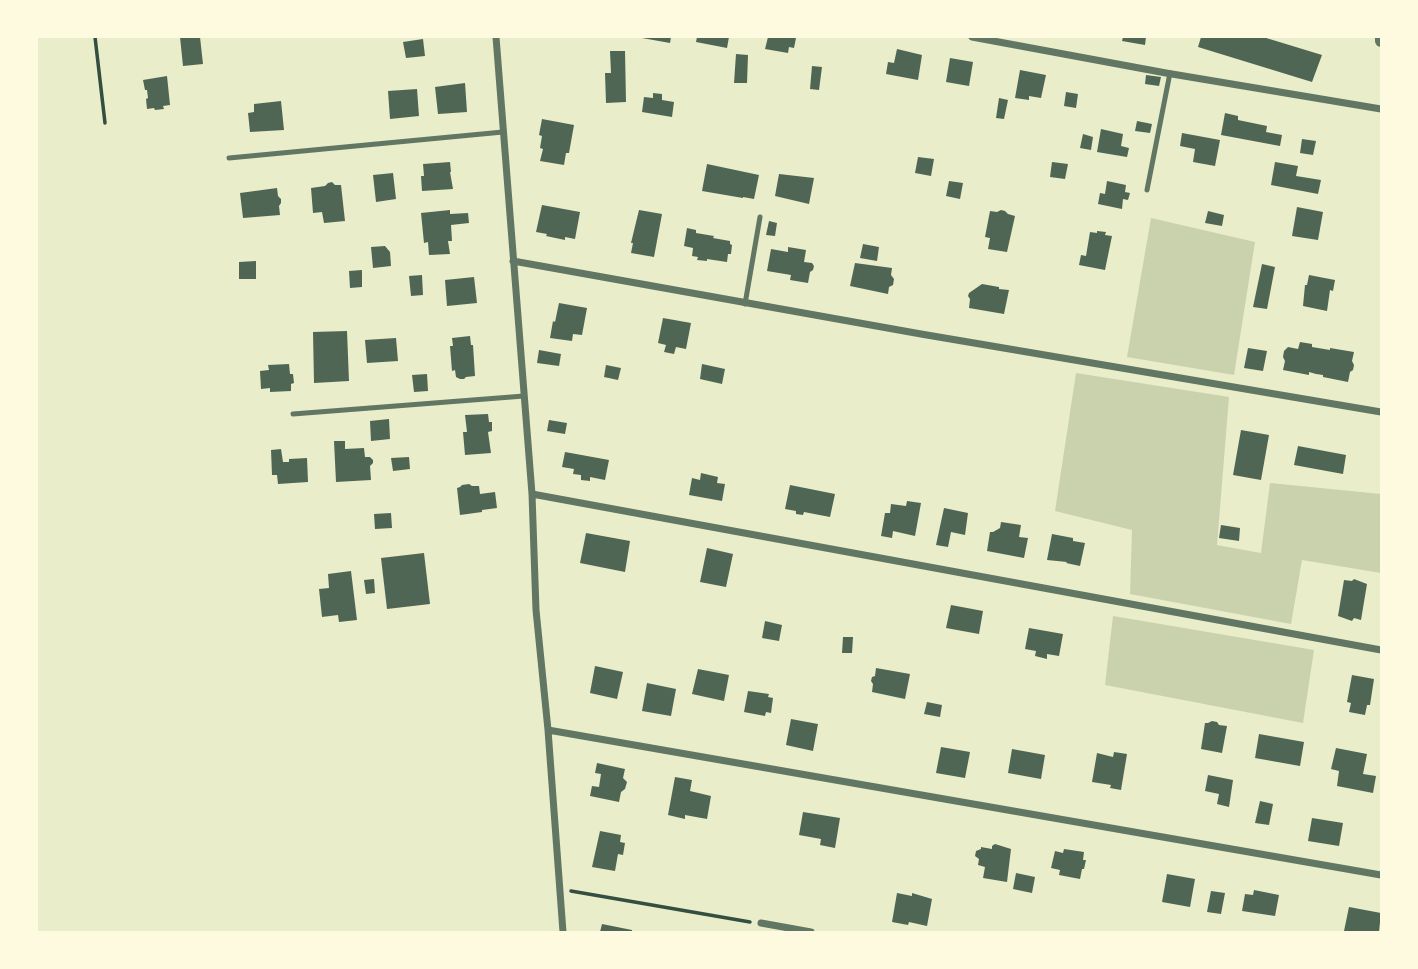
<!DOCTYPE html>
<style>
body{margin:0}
#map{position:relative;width:1418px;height:969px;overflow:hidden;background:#e9edc9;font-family:Merriweather,serif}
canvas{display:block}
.frame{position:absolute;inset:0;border:38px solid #fefae0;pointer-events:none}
</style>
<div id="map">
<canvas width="1418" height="969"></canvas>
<div class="frame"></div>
</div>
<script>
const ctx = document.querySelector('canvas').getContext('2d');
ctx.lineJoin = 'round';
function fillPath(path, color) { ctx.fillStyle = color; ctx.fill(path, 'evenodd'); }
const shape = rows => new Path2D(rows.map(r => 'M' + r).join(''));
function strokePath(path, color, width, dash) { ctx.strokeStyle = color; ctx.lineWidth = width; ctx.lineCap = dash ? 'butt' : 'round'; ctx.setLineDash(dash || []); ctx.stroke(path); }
const green = shape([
 [1151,218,1255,242,1234,375,1127,357],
 [1076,373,1229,397,1217,545,1261,553,1270,483,1381,494,1381,573,1302,560,1291,624,1130,594,1132,530,1055,511],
 [1113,616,1314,650,1303,723,1105,685]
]);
const building = shape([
 [180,37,200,37,203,64,183,66],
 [642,37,671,37,670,43,642,38],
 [697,37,729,37,727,48,696,42],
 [768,37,796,38,794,48,789,47,788,53,765,49],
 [1123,37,1146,37,1145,45,1122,41],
 [1201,37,1263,37,1322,55,1312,82,1198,47],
 [423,39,425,56,406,58,403,42],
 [897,49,922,55,918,80,886,74,888,62,894,63],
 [610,51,625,51,626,102,606,103,605,73,611,73],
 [736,54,748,55,747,83,734,83],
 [950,58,973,62,969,86,946,82],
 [812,66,822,67,819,90,810,89],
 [1020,70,1046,75,1041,98,1029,96,1029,100,1015,98],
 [1146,75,1161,77,1159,86,1145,84],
 [167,76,170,105,163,106,164,109,155,110,154,108,147,109,146,99,148,98,147,90,145,90,143,80],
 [465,83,467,112,438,114,435,87],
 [417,89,419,116,390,119,388,91],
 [1066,92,1078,94,1076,108,1064,106],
 [653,93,662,94,662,100,674,102,672,117,642,112,644,97,653,98],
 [999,98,1008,100,1004,119,996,118],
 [281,101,284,130,250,132,248,113,254,112,254,104],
 [1225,113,1238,116,1238,120,1267,126,1266,132,1282,135,1280,146,1221,135],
 [542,119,574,125,569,153,566,153,564,165,540,161,543,149,540,148,542,136,539,135],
 [1137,121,1152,124,1150,133,1135,131],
 [1101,129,1123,134,1121,146,1129,148,1127,157,1097,152],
 [1182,133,1220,140,1215,166,1193,162,1195,149,1180,146],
 [1083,134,1093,137,1091,150,1080,148],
 [1302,139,1316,141,1313,155,1300,153],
 [918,157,934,159,931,176,915,173],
 [450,162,451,172,450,172,453,189,422,191,421,176,424,176,423,164],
 [1052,162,1068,164,1065,179,1050,177],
 [1275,162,1298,166,1296,176,1321,180,1318,194,1271,185],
 [707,164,759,175,754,199,743,197,743,198,702,191],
 [393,173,396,199,376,202,373,175],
 [779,174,814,178,809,204,775,196],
 [949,181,963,183,960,199,946,196],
 [1107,181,1126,185,1125,192,1130,193,1128,200,1123,199,1122,209,1098,204,1100,193,1105,194],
 [332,182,335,185,341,185,345,221,324,223,322,212,313,213,311,188,325,186,328,183],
 [277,188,278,196,281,199,281,203,279,206,280,215,243,218,240,193],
 [542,205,580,212,575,239,565,237,565,240,546,236,547,234,536,232],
 [1297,207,1323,212,1318,240,1292,236],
 [450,210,450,214,468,213,469,223,451,225,452,241,448,241,450,254,429,255,428,242,424,243,421,213],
 [639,210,662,214,654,257,631,253,633,243,631,243],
 [1001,210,1005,211,1008,214,1015,216,1007,252,988,249,990,238,985,237,990,211,997,212],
 [1208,211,1224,215,1222,226,1205,223],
 [769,221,777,223,775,236,766,235],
 [687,228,696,230,696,233,714,236,713,238,730,241,730,244,732,245,731,254,728,254,727,262,707,259,707,261,697,260,698,257,692,256,693,248,684,246],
 [1097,231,1106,232,1105,235,1112,236,1105,270,1079,265,1081,255,1086,256,1090,232,1097,233],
 [863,244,879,247,877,261,860,258],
 [385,246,390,252,391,266,373,268,371,247],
 [788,247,806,250,804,262,812,263,814,266,813,270,810,272,808,283,790,280,791,275,767,271,771,249,788,252],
 [256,261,256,279,239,279,239,262],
 [855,263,892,268,891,275,894,279,893,285,889,287,888,294,850,286],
 [1262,264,1275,267,1267,309,1253,307],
 [362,270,362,287,350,288,349,271],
 [422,275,423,295,411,296,409,276],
 [1309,275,1335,280,1333,291,1330,290,1327,311,1303,306,1305,285,1307,285],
 [474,277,477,303,447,306,445,280],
 [982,284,999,287,999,289,1009,290,1004,314,969,308,970,299,968,296,969,293],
 [559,303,587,308,582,335,573,334,572,341,550,338,553,321,555,322],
 [663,318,691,323,686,349,676,347,674,354,664,352,666,345,658,343],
 [347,331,349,381,314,383,313,332],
 [470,336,471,345,473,345,475,376,466,377,464,379,460,379,456,377,455,370,452,371,450,346,453,346,452,338],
 [396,338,398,361,367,363,365,340],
 [1300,342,1312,344,1312,347,1330,350,1330,348,1354,352,1352,361,1354,365,1353,370,1350,372,1348,382,1323,377,1323,375,1316,374,1309,372,1309,375,1283,370,1285,361,1283,357,1284,351,1288,347,1298,349],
 [1248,348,1267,351,1263,371,1244,368],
 [539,350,561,354,559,366,537,363],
 [289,364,290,374,293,374,294,383,291,384,291,391,270,392,270,388,261,389,260,371,269,370,268,365],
 [702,364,725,369,722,384,700,379],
 [606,365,621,368,618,380,604,377],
 [427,374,428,391,414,392,412,375],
 [488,414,489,422,492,422,492,431,488,432,491,453,465,455,463,432,467,432,465,415],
 [389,419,390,439,371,441,370,421],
 [549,420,567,423,565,434,547,431],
 [1241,430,1269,435,1261,480,1233,475],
 [334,441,345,441,345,449,364,448,365,457,370,457,373,460,373,463,370,466,371,480,336,482],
 [1298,446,1346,455,1343,474,1294,465],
 [281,449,283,462,289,462,289,459,307,458,308,482,278,484,277,475,272,475,271,450],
 [565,452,609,460,605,480,590,477,590,481,581,480,581,475,573,474,574,469,562,467],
 [409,457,410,469,393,471,391,458],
 [701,473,718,477,717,483,725,484,722,501,689,495,692,478,700,480],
 [469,484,472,486,479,486,480,494,495,492,497,508,482,510,482,512,460,515,457,488,460,487,462,485],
 [790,485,835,494,830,517,804,512,803,515,796,514,796,511,785,509],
 [907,501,921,503,915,536,893,531,892,538,881,536,885,513,890,513,891,504,906,506],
 [944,508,968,513,965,535,951,532,948,547,936,545],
 [391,513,392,528,375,529,374,514],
 [1001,522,1021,525,1019,537,1028,538,1024,558,987,551,990,532,993,532,1000,528],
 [1221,525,1240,528,1239,541,1219,538],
 [586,533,630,541,625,572,580,563],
 [1052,534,1073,538,1073,541,1085,543,1080,566,1066,563,1067,562,1047,560],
 [707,548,733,554,726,587,700,582],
 [424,553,430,604,387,609,381,558],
 [351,571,357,620,339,622,338,615,322,617,319,589,329,588,328,574],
 [374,579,375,593,366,594,364,580],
 [1354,579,1367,584,1361,620,1354,618,1352,621,1338,616,1344,580,1352,581],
 [951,605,983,611,979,634,946,628],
 [765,621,782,625,779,641,762,638],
 [1029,628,1063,634,1059,656,1047,654,1047,659,1035,656,1036,651,1025,649],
 [843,637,853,637,852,653,842,653],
 [595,666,623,672,617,699,590,693],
 [876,668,910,674,905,699,872,692,873,684,871,681,872,677,875,676],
 [698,669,729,675,724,701,692,694],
 [1352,675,1374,679,1370,705,1367,705,1365,715,1349,712,1351,703,1347,702],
 [647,683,676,689,671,716,642,711],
 [748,691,769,694,768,697,773,698,771,713,766,712,765,716,744,712],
 [927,702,942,705,940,717,924,714],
 [791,719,818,724,813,751,786,745],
 [1212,721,1217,722,1219,725,1227,726,1222,753,1201,749,1205,723,1208,723],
 [1259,734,1304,742,1300,766,1255,758],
 [941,747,970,752,965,778,936,773],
 [1336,748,1367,754,1363,774,1376,776,1373,793,1337,786,1339,771,1331,769],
 [1012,749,1045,755,1041,779,1008,773],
 [1114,752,1127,754,1121,790,1110,788,1111,785,1092,782,1097,753,1113,757],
 [597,763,625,769,623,778,627,782,625,789,621,792,619,802,590,796,592,786,599,787,601,774,595,773],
 [1208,775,1233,780,1229,807,1217,804,1219,794,1205,791],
 [675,777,692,780,690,791,711,796,707,819,685,815,685,819,668,815],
 [1260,801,1273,804,1269,825,1255,823],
 [803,812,840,818,835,848,820,845,821,839,799,835],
 [1312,818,1343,823,1339,846,1308,841],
 [600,831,621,835,620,842,625,843,623,855,618,854,615,871,592,867],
 [995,844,1011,849,1007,882,983,878,985,867,978,865,979,859,975,856,976,851,981,849,981,847,992,849,992,846],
 [1064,849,1084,852,1083,860,1086,860,1084,869,1082,869,1080,879,1059,875,1060,870,1051,868,1055,851,1063,853],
 [1016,873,1035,877,1032,893,1013,889],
 [1167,874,1195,879,1190,907,1162,902],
 [1254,890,1279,895,1275,916,1242,911,1245,894,1253,895],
 [1211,891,1225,893,1221,914,1207,912],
 [897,893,912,896,912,893,932,899,927,926,909,922,908,925,892,922],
 [1349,907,1381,913,1379,932,1344,931],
 [602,924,632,930,632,932,600,932]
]);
const path = shape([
 [95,37,105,123],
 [571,891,750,922]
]);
const service = shape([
 [229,158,503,132],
 [1147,190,1170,73],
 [745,304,760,217],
 [293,414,524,396]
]);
const minor = shape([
 [496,37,532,494,536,610,548,730,563,932],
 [972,37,1166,73,1381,109],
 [513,261,921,334,1381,412],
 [532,494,1381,650],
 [548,730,1381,875],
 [761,923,811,932]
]);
const tertiary = shape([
 [1381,37,1381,41]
]);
fillPath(green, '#cad2ad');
fillPath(building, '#4f6655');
strokePath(path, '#344e41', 3.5);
strokePath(service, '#617663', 5);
strokePath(minor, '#617663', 7);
strokePath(tertiary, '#617663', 12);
</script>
